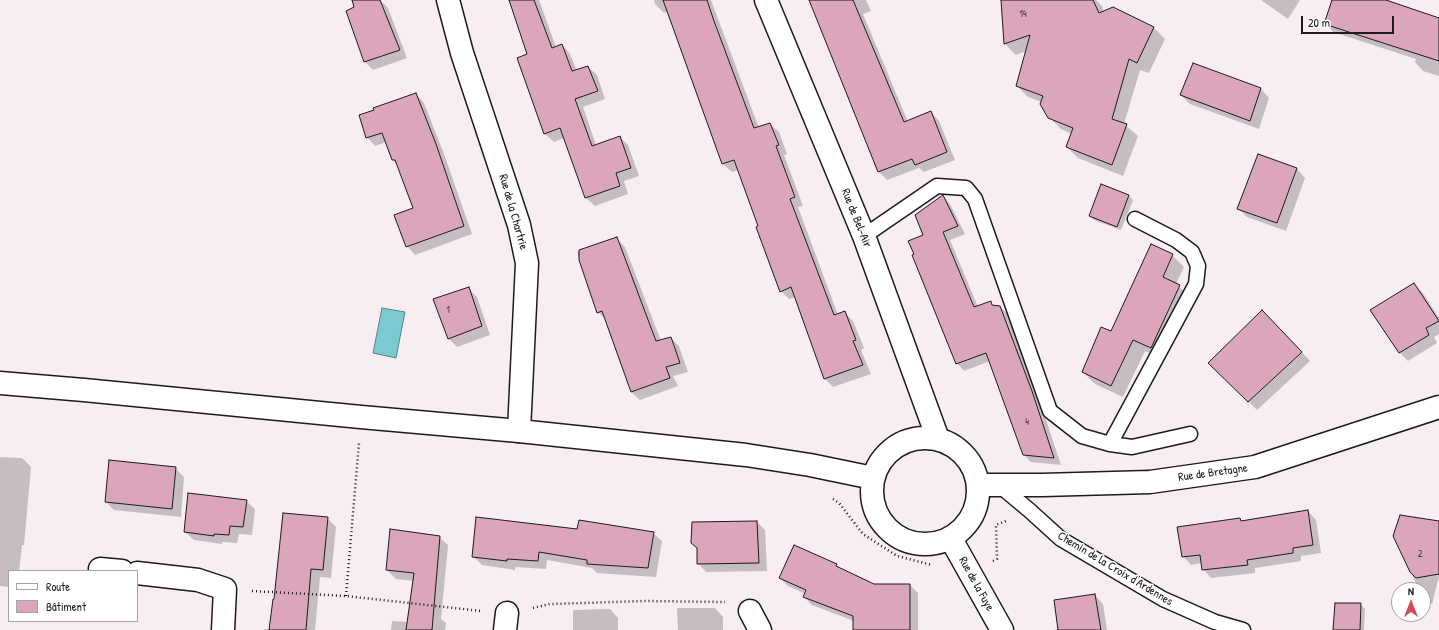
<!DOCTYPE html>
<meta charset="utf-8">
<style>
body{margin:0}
#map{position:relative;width:1439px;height:630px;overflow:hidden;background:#f8edf1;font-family:"Patrick Hand",sans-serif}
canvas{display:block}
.legend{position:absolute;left:8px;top:570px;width:130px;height:52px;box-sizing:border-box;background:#fff;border:1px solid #a4a4a4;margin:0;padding:5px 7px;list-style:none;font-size:12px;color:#1c1c1c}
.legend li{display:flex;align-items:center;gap:8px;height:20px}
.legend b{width:20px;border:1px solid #a4a4a4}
.north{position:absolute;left:1391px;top:582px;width:40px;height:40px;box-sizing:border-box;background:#fff;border:1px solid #a4a4a4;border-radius:50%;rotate:0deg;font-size:11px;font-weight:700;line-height:16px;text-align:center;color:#1c1c1c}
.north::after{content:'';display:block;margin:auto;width:14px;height:18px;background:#d1495b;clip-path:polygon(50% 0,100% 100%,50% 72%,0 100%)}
.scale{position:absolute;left:1301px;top:16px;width:93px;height:18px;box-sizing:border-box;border:2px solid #1c1c1c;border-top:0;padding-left:5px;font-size:12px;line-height:14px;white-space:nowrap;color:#1c1c1c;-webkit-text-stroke:3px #fff;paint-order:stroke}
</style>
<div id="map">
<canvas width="1439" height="630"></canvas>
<ul class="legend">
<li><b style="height:5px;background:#fff"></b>Route</li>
<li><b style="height:11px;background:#dba5bb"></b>Bâtiment</li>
</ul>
<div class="north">N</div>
<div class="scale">20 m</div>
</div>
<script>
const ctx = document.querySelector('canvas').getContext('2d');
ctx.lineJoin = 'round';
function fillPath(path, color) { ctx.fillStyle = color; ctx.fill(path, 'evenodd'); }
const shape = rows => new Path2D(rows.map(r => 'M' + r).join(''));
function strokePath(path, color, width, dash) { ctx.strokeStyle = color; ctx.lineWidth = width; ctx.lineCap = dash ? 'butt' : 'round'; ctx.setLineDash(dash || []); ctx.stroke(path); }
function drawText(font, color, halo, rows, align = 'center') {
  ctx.font = font + ' "Patrick Hand",sans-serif'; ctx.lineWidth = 3; ctx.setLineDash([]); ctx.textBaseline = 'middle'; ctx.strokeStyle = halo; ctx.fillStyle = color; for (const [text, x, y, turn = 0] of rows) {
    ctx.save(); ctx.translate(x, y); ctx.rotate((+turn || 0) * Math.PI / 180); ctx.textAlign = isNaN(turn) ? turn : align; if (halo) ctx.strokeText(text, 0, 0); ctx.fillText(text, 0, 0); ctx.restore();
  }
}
const water = shape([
 [382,308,405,312,396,358,373,353,382,308]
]);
const shadow = shape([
 [353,0,380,0,388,8,407,58,373,70,365,62,356,8],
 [510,0,539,0,556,47,562,45,570,54,577,71,588,67,597,75,605,99,583,107,596,145,620,137,628,145,639,176,624,181,628,194,595,206,586,198,564,138,554,142,545,134,518,59,528,55],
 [654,0,711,0,759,128,770,124,779,132,787,154,784,155,803,206,798,207,838,315,844,312,853,321,864,348,861,350,871,374,833,387,825,379,796,297,789,299,781,291,759,227,738,170,732,172,723,164,669,11,664,13,655,4],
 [810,0,866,0,871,11,863,14,908,122,931,112,939,121,955,160,924,172,919,168,887,180,879,172],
 [1002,0,1096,0,1102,6,1104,12,1113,8,1154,28,1165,39,1149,73,1140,70,1124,124,1138,136,1123,176,1078,158,1067,147,1072,134,1061,129,1049,117,1042,102,1028,97,1017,86,1026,51,1016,55,1005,44],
 [1261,0,1300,0,1288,19],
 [1333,0,1386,0,1439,19,1439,76,1423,71,1415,62,1416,59,1333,32,1325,23],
 [1194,64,1261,89,1269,98,1259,129,1190,104,1181,95],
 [416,94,424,103,444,154,472,234,415,255,407,246,414,209,398,165,393,160,386,142,375,146,367,137],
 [1258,156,1297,169,1305,178,1286,231,1247,217,1238,208],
 [1102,186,1129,196,1133,200,1121,230,1094,220,1090,216],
 [943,196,950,204,965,234,950,240,978,307,990,303,994,306,1000,307,1008,314,1039,399,1061,465,1031,462,1024,455,990,361,964,371,957,363,915,255],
 [616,238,625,247,661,341,671,338,679,346,688,372,673,376,678,386,640,400,631,392,606,320,598,312,577,252],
 [1172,255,1184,267,1176,284,1192,298,1163,359,1145,351,1123,397,1095,384,1083,372,1111,332],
 [1414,284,1423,293,1439,318,1439,334,1434,337,1437,343,1408,361,1399,352],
 [468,288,477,297,490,335,457,347,449,339],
 [1271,320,1310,361,1257,410,1209,363],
 [0,457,22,458,31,467,24,545,22,545,19,571,9,571,9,587,0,586],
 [175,468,184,477,181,517,114,510,106,502],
 [246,501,255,509,252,535,239,534,237,543,222,542,222,544,194,540,185,532],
 [1308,511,1316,520,1321,553,1301,556,1301,561,1255,568,1255,573,1211,578,1203,569,1202,563,1191,565,1183,556,1240,519,1242,522],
 [327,518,336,527,331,578,320,577,315,630,264,630,264,629,270,629],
 [757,522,765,530,767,571,706,572,698,563],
 [1439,524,1439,576,1432,604,1423,596,1423,590,1419,590,1394,536],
 [578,530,653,533,662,541,656,577,597,573,592,568,547,560,546,569,515,567,515,570,482,565,473,556],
 [439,537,448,545,441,619,446,623,445,630,391,630,392,621,408,622,414,581,396,579,387,570],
 [836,565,840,569,874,585,910,585,918,593,918,630,854,630,854,621,812,605,804,597,806,594,788,586,780,578],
 [1095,595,1103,604,1107,630,1054,630,1059,629],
 [1360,604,1365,609,1364,630,1334,630],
 [677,608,715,608,723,617,723,630,678,630],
 [610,609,618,618,618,630,573,630,573,610]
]);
const building = shape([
 [352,0,380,0,400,50,364,62,346,11,354,7,352,0],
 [509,0,534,0,552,48,562,44,572,71,588,66,598,91,575,99,592,146,620,136,631,168,616,173,620,186,585,198,560,128,544,134,517,58,527,54,509,0],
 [663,0,707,0,714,21,754,128,770,123,779,145,776,146,795,197,790,199,834,315,845,311,856,340,853,341,863,365,824,379,791,287,780,292,756,227,758,226,734,160,722,164,663,0],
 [809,0,853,0,904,122,931,111,947,152,915,165,912,159,878,172,809,0],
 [1001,0,1093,0,1099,13,1113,7,1154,27,1137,63,1129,59,1112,119,1127,124,1112,165,1066,147,1073,128,1048,118,1040,104,1043,96,1016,86,1030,35,1004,44,1001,0],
 [1332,0,1386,0,1439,18,1439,61,1324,24,1332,0],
 [1193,63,1261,88,1250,121,1180,95,1193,63],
 [416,93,436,144,464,226,406,247,394,215,413,208,395,160,392,160,382,133,366,138,359,115,374,110,373,108,416,93],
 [1258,154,1297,168,1277,223,1237,209,1258,154],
 [1101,184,1129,195,1117,227,1089,216,1101,184],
 [943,195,958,226,943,232,974,307,991,301,992,305,1000,306,1032,391,1054,458,1023,455,986,353,956,364,912,255,914,254,908,241,923,235,915,215,943,195],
 [617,237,656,341,671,337,680,363,666,367,670,378,631,392,602,311,597,313,579,260,579,250,617,237],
 [1151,244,1173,254,1163,277,1180,285,1151,348,1133,340,1111,386,1082,372,1101,327,1111,331,1151,244],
 [1414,283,1439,321,1426,328,1429,335,1399,353,1370,310,1414,283],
 [469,287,482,326,448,339,433,299,469,287],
 [1262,310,1302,352,1248,402,1208,363,1262,310],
 [109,460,176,467,172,509,105,502,109,460],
 [188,493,247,500,243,527,230,526,229,535,214,534,214,536,184,532,188,493],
 [1308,510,1313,545,1293,548,1293,553,1247,560,1248,565,1202,570,1200,555,1182,557,1177,527,1240,518,1241,521,1308,510],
 [283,513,328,517,323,570,311,569,306,630,269,630,273,599,274,599,283,513],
 [1400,515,1439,521,1439,574,1416,578,1410,572,1393,536,1400,515],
 [476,517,577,529,579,520,654,532,648,568,587,564,587,560,539,552,538,561,507,559,507,561,472,557,476,517],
 [757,521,759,563,697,564,697,548,691,543,692,522,757,521],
 [390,529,440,536,432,630,406,630,414,573,386,570,390,529],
 [794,545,837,564,836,566,874,584,910,584,910,630,853,630,853,616,803,597,806,590,779,578,794,545],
 [1095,594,1101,630,1058,630,1054,600,1095,594],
 [1335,603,1361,603,1360,630,1333,630,1335,603]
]);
const path = shape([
 [833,499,839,503,863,534,897,556,932,565],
 [993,561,997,559,996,525,1006,521],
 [252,591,346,596,481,611],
 [346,596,359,443],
 [533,608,550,604,645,601,725,602]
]);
const service = shape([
 [864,236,937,186,966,188,975,199,1050,411,1082,436,1110,444,1132,447,1190,434],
 [1110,444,1196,284,1198,266,1192,252,1176,240,1135,219],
 [999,485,1029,510,1061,539,1163,599,1215,622,1243,630]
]);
const minor = shape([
 [448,0,462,53,519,225,527,263,519,431],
 [766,0,864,236,938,439],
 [951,539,1002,630],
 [100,569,122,571],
 [137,573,198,580,225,589,223,630],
 [750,611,760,630],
 [505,630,507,613]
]);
const tertiary = shape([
 [0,383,84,390,361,417,519,431,746,455,810,465,873,478],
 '872 491a53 53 0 1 1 106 0a53 53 0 1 1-106 0Z',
 [979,485,1042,485,1150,482,1255,467,1439,407]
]);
const numberNames = [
 ["14",1023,14],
 ["1",448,310],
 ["4",1027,422],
 ["2",1420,554]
];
const streetNames = [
 ["Rue de la Chartrie",513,212,74],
 ["Rue de Bel-Air",856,218,68],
 ["Rue de Bretagne",1213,473,-8],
 ["Chemin de la Croix d'Ardennes",1115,569,31],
 ["Rue de la Fuye",976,584,61]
];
fillPath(water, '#7acbd0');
strokePath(water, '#548588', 1);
fillPath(shadow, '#0003');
fillPath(building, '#dba5bb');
strokePath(building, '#1c1c1c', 1);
strokePath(service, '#1c1c1c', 17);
strokePath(minor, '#1c1c1c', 25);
strokePath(tertiary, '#1c1c1c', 25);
strokePath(path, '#1c1c1c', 2.5, [1, 3]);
strokePath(service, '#fff', 14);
strokePath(minor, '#fff', 22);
strokePath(tertiary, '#fff', 22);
drawText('10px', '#4c3e44', null, numberNames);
drawText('12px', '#1c1c1c', '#fff', streetNames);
</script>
